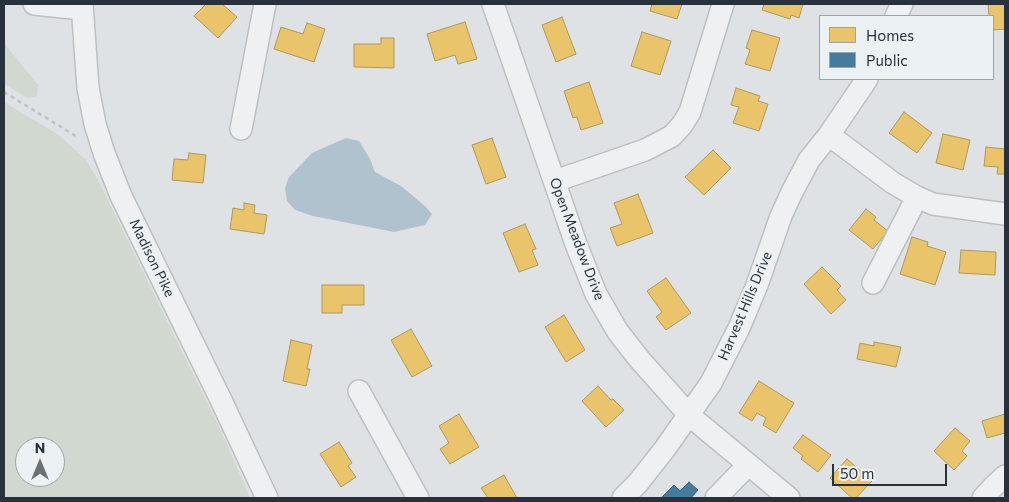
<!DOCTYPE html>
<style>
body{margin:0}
#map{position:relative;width:1009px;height:502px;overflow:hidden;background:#dfe2e4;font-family:Commissioner,sans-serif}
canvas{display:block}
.frame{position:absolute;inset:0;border:5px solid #28323c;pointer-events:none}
.legend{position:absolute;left:819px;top:15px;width:175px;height:65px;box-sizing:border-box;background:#ecf1f4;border:1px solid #9ea5aa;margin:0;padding:6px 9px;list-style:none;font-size:15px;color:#28323c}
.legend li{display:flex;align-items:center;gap:10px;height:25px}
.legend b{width:25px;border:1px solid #9ea5aa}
.north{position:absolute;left:15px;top:437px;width:50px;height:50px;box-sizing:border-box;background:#ecf1f4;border:1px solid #9ea5aa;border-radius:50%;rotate:0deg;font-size:14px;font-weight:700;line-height:20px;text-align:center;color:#28323c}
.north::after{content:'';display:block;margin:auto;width:18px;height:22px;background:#687077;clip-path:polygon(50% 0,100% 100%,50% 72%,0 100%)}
.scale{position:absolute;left:832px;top:464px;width:115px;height:22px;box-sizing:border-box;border:2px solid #28323c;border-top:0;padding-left:6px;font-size:15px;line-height:18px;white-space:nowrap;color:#28323c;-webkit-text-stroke:4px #ecf1f4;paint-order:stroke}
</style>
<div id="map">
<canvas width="1009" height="502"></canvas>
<div class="frame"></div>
<ul class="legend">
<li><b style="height:14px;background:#e9c46a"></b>Homes</li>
<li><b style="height:14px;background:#457b9d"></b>Public</li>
</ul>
<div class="north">N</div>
<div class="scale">50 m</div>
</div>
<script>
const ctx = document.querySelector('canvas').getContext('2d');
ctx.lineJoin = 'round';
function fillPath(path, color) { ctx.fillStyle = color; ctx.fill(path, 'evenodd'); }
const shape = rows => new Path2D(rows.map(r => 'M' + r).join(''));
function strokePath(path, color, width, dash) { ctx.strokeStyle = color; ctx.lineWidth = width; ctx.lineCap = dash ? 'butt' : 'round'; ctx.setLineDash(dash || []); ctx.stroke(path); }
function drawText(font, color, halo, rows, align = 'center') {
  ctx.font = font + ' Commissioner,sans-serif'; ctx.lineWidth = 5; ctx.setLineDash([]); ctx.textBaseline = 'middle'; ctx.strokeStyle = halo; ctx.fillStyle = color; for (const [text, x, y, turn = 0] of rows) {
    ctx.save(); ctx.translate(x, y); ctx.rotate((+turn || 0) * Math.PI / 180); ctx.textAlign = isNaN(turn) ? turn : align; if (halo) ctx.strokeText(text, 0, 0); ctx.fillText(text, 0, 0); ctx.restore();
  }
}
const green = shape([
 [4,43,38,85,37,96,27,98,4,84],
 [4,102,59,135,86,160,100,184,222,433,250,498,4,498],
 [25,447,55,447,55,477,25,477]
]);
const water = shape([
 [346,138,359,141,370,159,375,172,401,186,425,206,432,214,425,225,394,232,313,216,295,210,287,201,285,188,289,177,312,153]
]);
const homes = shape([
 [206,4,222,4,237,17,218,38,194,16,206,4],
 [652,4,682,4,677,19,650,11,652,4],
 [764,4,803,4,799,18,791,15,790,19,762,10,764,4],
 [988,4,1005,4,1005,29,993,30,993,16,989,16,988,4],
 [562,17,576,54,556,62,542,25,562,17],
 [465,22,477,59,458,64,455,55,435,61,427,34,465,22],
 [307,23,325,29,314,62,274,49,281,27,303,34,307,23],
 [752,30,780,38,770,71,745,64,750,50,746,48,752,30],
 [642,32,671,41,660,75,631,66,642,32],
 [381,38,394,38,394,68,354,67,354,44,381,44,381,38],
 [589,82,603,123,581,130,577,117,573,118,564,91,589,82],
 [736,88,760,96,758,101,768,104,759,131,733,123,739,107,731,105,736,88],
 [904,112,932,133,917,153,889,133,904,112],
 [943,134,970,140,963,170,936,163,943,134],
 [492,138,506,177,486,184,472,145,492,138],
 [986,147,1005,149,1005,174,997,174,998,167,984,166,986,147],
 [713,150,731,168,704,195,685,177,713,150],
 [189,153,206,155,203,183,172,180,174,159,188,160,189,153],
 [638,194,653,233,617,246,610,228,622,224,614,203,638,194],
 [244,203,255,205,254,213,267,215,264,234,230,229,233,208,244,210,244,203],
 [866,209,876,217,874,220,888,231,873,249,849,230,866,209],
 [525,224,536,249,532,250,538,265,519,272,503,233,525,224],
 [912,237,928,242,927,246,946,252,935,285,900,274,912,237],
 [961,250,996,252,995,275,959,273,961,250],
 [822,267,841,286,837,290,846,300,831,314,804,284,822,267],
 [666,278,691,313,666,330,656,317,662,312,647,291,666,278],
 [322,285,364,285,364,305,342,305,342,313,322,313,322,285],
 [564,315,585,350,566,362,545,327,564,315],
 [411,329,432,366,412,377,391,340,411,329],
 [291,340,312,345,307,369,310,369,306,386,283,381,291,340],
 [874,342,901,347,896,367,857,359,860,343,874,346,874,342],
 [759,381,794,403,776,433,763,425,766,418,757,413,752,421,739,413,759,381],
 [598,386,611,400,613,399,624,410,606,427,582,401,598,386],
 [459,414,479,447,450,464,440,449,449,443,439,426,459,414],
 [1005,414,1005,433,987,438,982,421,1005,414],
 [955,428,970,441,962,451,967,456,954,470,934,451,955,428],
 [803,435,831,455,818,472,801,459,803,456,793,448,803,435],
 [339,442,352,463,348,466,356,477,341,487,320,454,339,442],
 [847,459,872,481,856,498,852,498,830,478,847,459],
 [504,475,517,498,488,498,481,488,504,475]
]);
const public = shape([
 [689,482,698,490,691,498,661,498,674,485,680,491,689,482]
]);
const path = shape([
 [4,92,79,138]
]);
const minor = shape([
 [34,4,82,9],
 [82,4,88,88,95,124,104,153,121,196,221,400,267,498],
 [493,4,576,244,596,294,618,332,640,360,690,416,789,498],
 [896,16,902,4],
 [241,129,265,4],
 [829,135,893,183,917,197,933,204,1005,214],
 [555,181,645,150,672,136,682,125,690,112,723,4],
 [873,283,917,197],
 [359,391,418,498],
 [623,498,637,484,664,450,711,383,739,328,757,285,781,216,792,192,809,160,829,135,867,79],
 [716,498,748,465],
 [983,498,993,487,1005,476]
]);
const streetNames = [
 ["Open Meadow Drive",577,239,69],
 ["Madison Pike",152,258,64],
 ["Harvest Hills Drive",745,306,-67]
];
fillPath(green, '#d1d8d0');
fillPath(water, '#afc2ce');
fillPath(homes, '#e9c46a');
strokePath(homes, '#af985c', 1);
fillPath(public, '#457b9d');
strokePath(public, '#3c6580', 1);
strokePath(minor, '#bdc0c2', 24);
strokePath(path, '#bec2c4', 2.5, [4, 4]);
strokePath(minor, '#eff0f1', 21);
drawText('14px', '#28323c', '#ecf1f4', streetNames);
</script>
